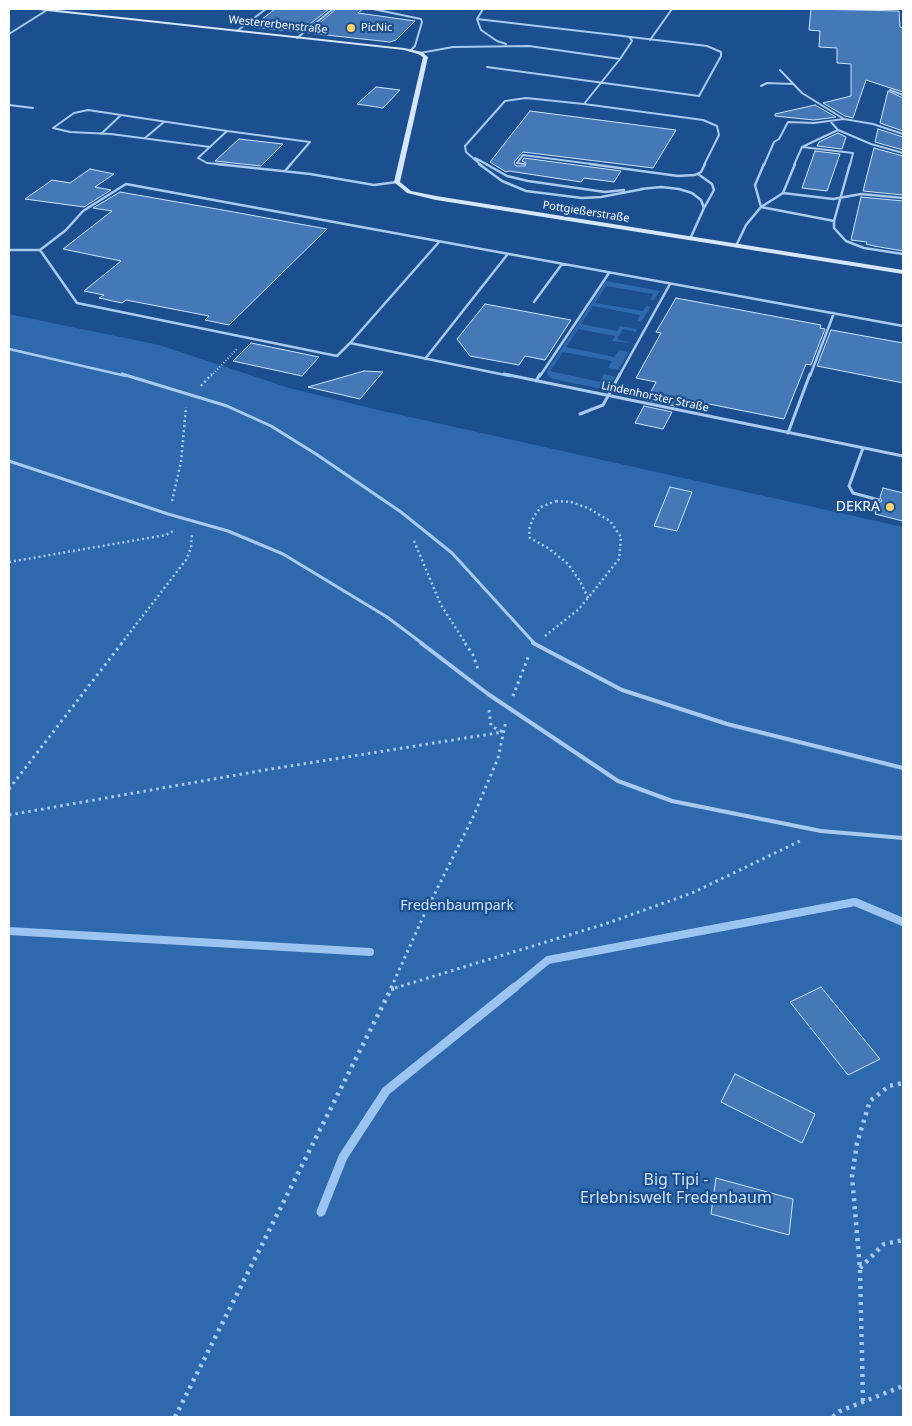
<!DOCTYPE html>
<meta charset="utf-8">
<style>
body{margin:0}
#map{position:relative;width:912px;height:1426px;overflow:hidden;background:#1b4f8f;font-family:"Noto Sans",sans-serif}
canvas{display:block}
.frame{position:absolute;inset:0;border:10px solid #fff;pointer-events:none}
</style>
<div id="map">
<canvas width="912" height="1426"></canvas>
<div class="frame"></div>
</div>
<script>
const ctx = document.querySelector('canvas').getContext('2d');
ctx.lineJoin = 'round';
function fillPath(path, color) { ctx.fillStyle = color; ctx.fill(path, 'evenodd'); }
const shape = rows => new Path2D(rows.map(r => 'M' + r).join(''));
function strokePath(path, color, width, dash) { ctx.strokeStyle = color; ctx.lineWidth = width; ctx.lineCap = dash ? 'butt' : 'round'; ctx.setLineDash(dash || []); ctx.stroke(path); }
function drawText(font, color, halo, rows, align = 'center') {
  ctx.font = font + ' "Noto Sans",sans-serif'; ctx.lineWidth = 4.5; ctx.setLineDash([]); ctx.textBaseline = 'middle'; ctx.strokeStyle = halo; ctx.fillStyle = color; for (const [text, x, y, turn = 0] of rows) {
    ctx.save(); ctx.translate(x, y); ctx.rotate((+turn || 0) * Math.PI / 180); ctx.textAlign = isNaN(turn) ? turn : align; if (halo) ctx.strokeText(text, 0, 0); ctx.fillText(text, 0, 0); ctx.restore();
  }
}
const green = shape([
 [606,281,660,291,654,300,650,300,653,294,606,286,595,303,643,311,646,306,651,307,641,322,637,321,640,315,593,306,581,324,617,331,620,326,637,329,636,332,623,329,617,339,630,343,612,341,615,336,578,329,566,347,614,357,619,350,629,352,618,370,608,368,612,361,563,352,550,371,600,382,604,374,610,375,615,377,611,383,605,387,597,388,553,379,548,376,547,371],
 [9,314,159,345,289,388,374,409,903,527,903,1417,9,1417]
]);
const streamFar1 = shape([
 [9,931,370,952],
 [514,988,548,960,855,902,903,922]
]);
const stream = shape([
 [321,1212,343,1157,386,1091,515,987]
]);
const building = shape([
 [275,9,329,9,300,32,252,27,275,9],
 [336,9,363,9,358,13,415,21,396,40,390,42,308,33,336,9],
 [811,9,899,11,900,27,903,28,903,92,866,80,853,118,845,116,823,103,851,96,851,64,837,63,837,48,819,47,820,31,809,30,811,9],
 [376,87,400,90,383,108,357,104,376,87],
 [888,91,903,98,903,131,880,123,888,91],
 [815,105,836,117,814,120,775,116,775,114,815,105],
 [530,111,676,130,653,168,523,152,514,162,516,166,525,166,526,163,522,161,524,158,621,171,614,182,584,178,581,182,509,171,506,172,490,162,530,111],
 [878,129,903,137,903,150,875,142,878,129],
 [838,133,846,137,842,149,817,146,819,142,838,133],
 [239,139,283,144,261,166,215,161,239,139],
 [874,148,903,156,903,195,863,191,874,148],
 [815,151,840,154,827,191,802,188,815,151],
 [90,169,114,174,95,187,111,190,84,207,25,199,52,180,70,183,90,169],
 [120,192,217,209,327,229,229,325,205,320,209,316,126,300,122,303,99,298,104,295,84,291,121,261,63,249,112,211,93,208,120,192],
 [861,197,903,201,903,251,874,246,866,244,867,242,851,240,861,197],
 [676,298,821,325,820,328,825,329,811,365,806,364,784,419,679,398,675,406,647,400,656,382,636,378,661,333,656,332,676,298],
 [485,304,571,320,545,360,525,356,519,365,470,356,457,339,485,304],
 [831,330,903,343,903,383,817,366,831,330],
 [251,343,319,357,302,376,233,361,251,343],
 [364,371,383,372,360,399,308,387,364,371],
 [644,406,672,412,663,429,635,423,644,406],
 [670,487,692,492,677,531,654,526,670,487],
 [883,488,903,493,903,521,875,514,878,503,882,501,880,497,883,488],
 [821,987,880,1059,848,1075,790,1002,821,987],
 [735,1074,815,1114,802,1143,721,1102,735,1074],
 [716,1178,793,1199,789,1235,711,1214,716,1178]
]);
const pathFar3 = shape([
 [211,376,237,349]
]);
const pathFar2 = shape([
 [201,386,212,374],
 [172,501,181,462,186,407],
 [556,501,571,502,588,508,610,521,621,537,619,559,588,598,580,581,568,564,548,548,530,538,529,529,534,516,541,507,556,501],
 [414,541,441,605,466,644],
 [9,562,166,535,175,530],
 [545,636,579,609,588,598],
 [121,644,186,560,191,548,192,534]
]);
const pathFar1 = shape([
 [465,643,473,655,478,669],
 [513,696,529,655],
 [489,710,491,726,503,732],
 [9,789,122,643],
 [9,815,265,770,503,732],
 [391,988,424,915,474,815,498,758,506,721],
 [395,988,605,924,692,893,800,841]
]);
const path = shape([
 [391,989,399,987],
 [860,1268,884,1244,903,1240],
 [863,1401,860,1269,852,1176,857,1143,870,1101,889,1086,903,1083],
 [175,1417,392,987],
 [833,1417,840,1411,903,1386]
]);
const laneFar3 = shape([
 [373,9,421,19,422,22,415,46,410,51],
 [477,19,483,9],
 [237,31,266,9],
 [9,34,47,10],
 [297,38,333,9],
 [650,40,672,9],
 [506,44,497,41,481,30,477,19,623,36],
 [420,53,453,47,529,46,620,59,584,104,703,120,717,126,719,135,704,165],
 [620,59,632,41,630,38],
 [487,67,699,96,721,56,721,52,707,46,622,36],
 [761,86,767,83,793,84],
 [890,90,903,95],
 [9,105,33,108],
 [844,119,873,124,903,134],
 [838,130,871,144,903,153],
 [101,134,120,116],
 [145,138,164,122],
 [210,147,111,134,70,132,53,128,74,113,88,110,227,131],
 [802,147,853,153,850,165],
 [475,158,488,165],
 [524,164,517,163,523,155,599,165],
 [229,165,207,163,198,158,227,131,310,142,290,165],
 [481,165,466,152,465,146,505,101,526,98,584,104],
 [764,165,774,142,779,139,788,122,814,123,844,119,802,93,780,70],
 [794,165,802,147,838,130,831,122]
]);
const laneFar2 = shape([
 [217,164,310,174,374,185,397,182],
 [479,164,502,181,526,191,582,198,601,197,643,189],
 [486,164,507,176,528,181,605,192,624,190],
 [590,164,678,176,695,175,701,172,705,164],
 [764,164,755,185,761,207,834,221,850,164],
 [285,171,291,164],
 [698,174,712,184,714,190,704,208],
 [641,189,661,187,679,189,692,193,701,200,704,208,690,239],
 [783,193,795,164],
 [834,221,834,228,846,241,864,248,903,254],
 [439,242,350,343,510,376],
 [736,246,746,225,761,207,783,193,833,199,861,194,903,198],
 [9,250,40,250],
 [534,302,562,264],
 [350,343,337,356,77,303,40,250,66,230,83,211,126,184,903,326],
 [9,349,126,376],
 [425,359,507,255],
 [540,376,609,273],
 [619,376,670,284],
 [810,376,834,313]
]);
const laneFar1 = shape([
 [122,374,227,406,271,426,316,454,401,512,452,553,535,644],
 [504,374,903,456],
 [536,381,540,374],
 [580,414,603,405,620,374],
 [788,433,810,374],
 [863,448,849,486,853,493,879,500],
 [9,461,168,514,228,531,283,554,387,617,423,644]
]);
const lane = shape([
 [421,643,488,694,618,781,672,801,821,831,903,838],
 [533,643,622,690,727,724,903,768]
]);
const secondary = shape([
 [36,9,48,9,404,48,422,52,428,57,400,182,411,191,436,196,903,270,903,274,436,200,407,193,394,182,423,57,418,54,404,50,38,10,36,9]
]);
const markers = [
 [351,28,5,"#ffd166"],
 [890,507,5,"#ffd166"]
];
const farStreetnames = [
 ["Westererbenstraße",278,25,6],
 ["Pottgießerstraße",586,212,9],
 ["Lindenhorster Straße",655,397,12]
];
const farPoinames = [
 ["PicNic",361,28]
];
const poiNames = [
 ["DEKRA",880,507]
];
const parkNames = [
 ["Fredenbaumpark",457,906]
];
const nearParknames = [
 ["Big Tipi -",676,1180],
 ["Erlebniswelt Fredenbaum",676,1198]
];
fillPath(green, '#2e69ad');
strokePath(streamFar1, '#9cc4f0', 8);
strokePath(stream, '#9cc4f0', 9);
fillPath(building, '#4478b7');
strokePath(building, '#cfe3fa', 1);
strokePath(pathFar3, '#a9c9ee', 2, [1, 2]);
strokePath(pathFar2, '#a9c9ee', 2.5, [2, 3]);
strokePath(pathFar1, '#a9c9ee', 3, [2.5, 4]);
strokePath(path, '#a9c9ee', 4.5, [3, 5]);
strokePath(laneFar3, '#a9c9ee', 2);
strokePath(laneFar2, '#a9c9ee', 2.5);
strokePath(laneFar1, '#a9c9ee', 3);
strokePath(lane, '#a9c9ee', 4);
fillPath(secondary, '#d6e6fa');
for (const [x, y, r, color] of markers) { const dot = new Path2D(); dot.arc(x, y, r, 0, 2 * Math.PI); ctx.fillStyle = color; ctx.fill(dot); strokePath(dot, '#1b4f8f', 2); }
drawText('11px', '#fff', '#1b4f8f', farStreetnames);
drawText('11px', '#fff', '#1b4f8f', farPoinames, 'left');
drawText('14px', '#fff', '#1b4f8f', poiNames, 'right');
drawText('14px', '#cfe3fa', '#1b4f8f', parkNames);
drawText('16px', '#cfe3fa', '#1b4f8f', nearParknames);
</script>
